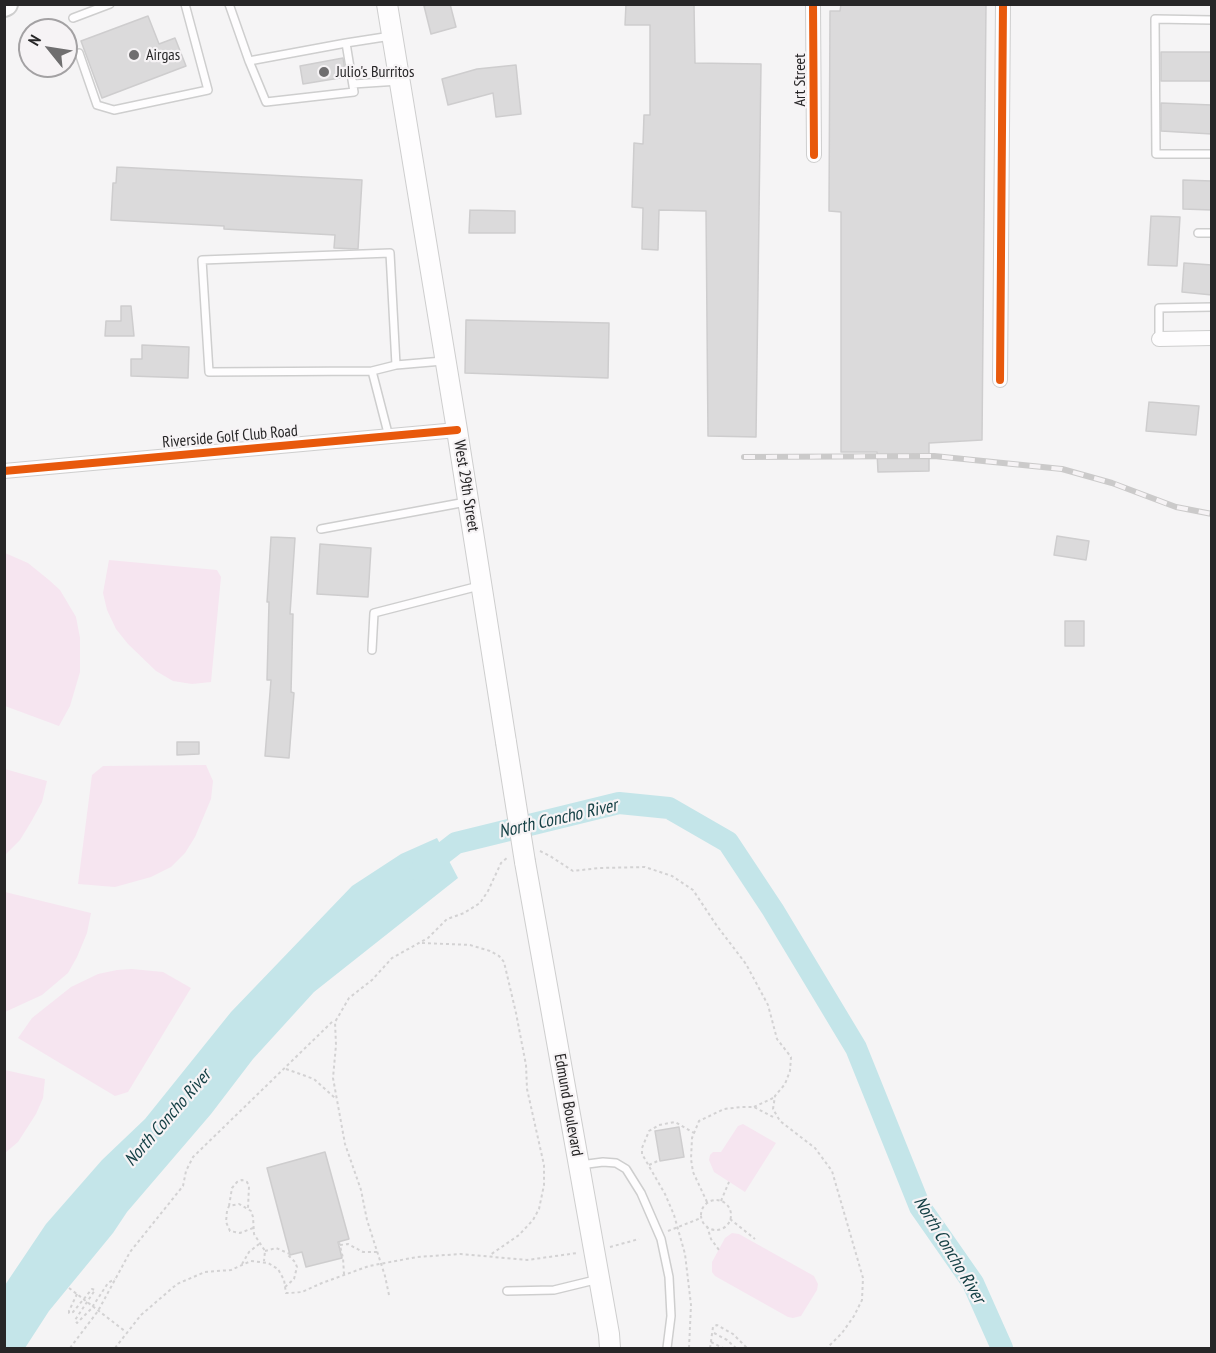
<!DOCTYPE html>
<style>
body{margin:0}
#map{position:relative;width:1216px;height:1353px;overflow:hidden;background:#f5f4f5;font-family:"PT Sans Narrow",sans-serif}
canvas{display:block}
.frame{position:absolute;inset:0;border:6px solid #272627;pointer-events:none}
.north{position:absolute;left:18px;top:18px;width:60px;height:60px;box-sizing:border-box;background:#f6f3f5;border:2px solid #a3a1a3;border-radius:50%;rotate:300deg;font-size:16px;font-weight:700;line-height:24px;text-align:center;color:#272627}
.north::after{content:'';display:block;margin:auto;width:21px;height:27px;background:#6f6e6f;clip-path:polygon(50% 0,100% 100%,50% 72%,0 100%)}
</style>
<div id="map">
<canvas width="1216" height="1353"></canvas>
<div class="frame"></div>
<div class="north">N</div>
</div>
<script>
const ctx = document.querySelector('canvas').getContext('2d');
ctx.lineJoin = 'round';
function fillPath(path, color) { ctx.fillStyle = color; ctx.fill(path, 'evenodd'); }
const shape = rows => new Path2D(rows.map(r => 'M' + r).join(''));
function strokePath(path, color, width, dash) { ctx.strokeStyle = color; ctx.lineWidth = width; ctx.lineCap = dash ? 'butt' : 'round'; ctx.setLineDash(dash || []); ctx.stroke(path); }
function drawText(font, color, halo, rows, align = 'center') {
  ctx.font = font + ' "PT Sans Narrow",sans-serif'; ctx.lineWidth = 4.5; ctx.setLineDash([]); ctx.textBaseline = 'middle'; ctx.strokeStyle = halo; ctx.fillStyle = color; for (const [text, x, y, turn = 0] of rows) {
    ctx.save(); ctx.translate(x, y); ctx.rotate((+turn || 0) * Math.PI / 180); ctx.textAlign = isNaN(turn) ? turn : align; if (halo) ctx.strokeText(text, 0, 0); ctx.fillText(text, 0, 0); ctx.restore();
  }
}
const green = shape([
 [5,553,28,563,49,580,60,590,76,617,80,638,80,672,70,706,59,726,5,706],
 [109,560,217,570,221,577,211,682,192,684,173,681,156,671,128,644,116,629,107,610,103,593],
 [206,765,213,781,211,799,195,837,185,853,171,867,151,877,115,887,78,884,92,775,103,766],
 [5,769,47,781,42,802,31,822,20,840,5,855],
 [5,892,91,913,87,933,77,957,68,973,42,995,5,1012],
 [132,969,163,972,191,988,128,1092,115,1096,18,1038,32,1018,71,987,98,974,117,970],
 [5,1070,45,1079,43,1098,36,1114,18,1142,5,1153],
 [743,1124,776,1143,745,1192,714,1172,709,1160,710,1155,713,1152,721,1152,738,1126],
 [732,1233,739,1234,814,1276,818,1284,817,1290,801,1316,793,1318,788,1317,715,1276,712,1272,712,1262,725,1238]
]);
const water = shape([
 [437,838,458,878,314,992,253,1059,211,1114,127,1212,113,1233,49,1311,25,1348,5,1348,5,1285,46,1224,102,1160,145,1119,231,1012,352,886,401,854]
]);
const river = shape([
 [420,871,456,843,619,803,669,808,728,842,773,910,856,1048,920,1207,973,1283,1002,1348]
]);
const building = shape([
 [429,4,450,4,456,27,431,34,424,6,429,4],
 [626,4,694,4,695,63,761,64,756,437,708,436,706,211,659,210,658,250,642,249,643,208,632,207,634,143,643,144,644,115,650,115,650,25,625,25,626,4],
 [841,4,986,4,982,440,929,443,929,471,878,472,877,452,841,452,841,212,829,211,830,11,840,11,841,4],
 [148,16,159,44,175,38,186,66,102,98,81,41,148,16],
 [1161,52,1212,52,1212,81,1161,81,1161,52],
 [343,58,346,77,303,84,300,66,343,58],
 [516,65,521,114,496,117,493,93,448,105,442,79,477,69,516,65],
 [1161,103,1212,105,1212,134,1161,131,1161,103],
 [117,167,362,180,358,249,334,248,335,235,224,229,224,226,111,220,113,183,116,183,117,167],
 [1183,180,1212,181,1212,210,1183,209,1183,180],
 [470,210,515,211,515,233,469,233,470,210],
 [1151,216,1180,217,1177,266,1148,265,1151,216],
 [1184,263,1212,265,1212,295,1182,292,1184,263],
 [121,306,131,306,134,336,105,336,106,321,121,321,121,306],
 [466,320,609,323,608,378,465,373,466,320],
 [142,345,189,347,188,378,131,376,131,359,142,359,142,345],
 [1149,402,1199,406,1196,435,1146,431,1149,402],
 [1057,536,1089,541,1086,560,1054,555,1057,536],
 [271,537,295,538,290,614,293,614,291,692,294,693,289,758,265,756,271,680,267,680,269,602,267,602,271,537],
 [320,544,371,548,368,597,317,594,320,544],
 [1065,621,1084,621,1084,646,1065,646,1065,621],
 [177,742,199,742,199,754,177,755,177,742],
 [679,1127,684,1157,660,1161,655,1131,679,1127],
 [325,1152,349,1239,338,1242,342,1258,306,1267,302,1252,290,1255,267,1168,325,1152]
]);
const path = shape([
 [540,851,550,856,573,871,599,868,645,867,672,876,693,890,717,926,746,964,768,1005,777,1039,791,1057,790,1071,785,1084,775,1096,773,1109,780,1121,815,1148,832,1171,863,1278,862,1300,854,1316,842,1333,827,1348],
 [422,943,470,945,490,951,499,956,504,962,516,1013,526,1065,527,1089,544,1165,544,1185,539,1209,533,1220,519,1235,490,1255],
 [286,1069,314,1079,336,1099],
 [754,1107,773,1098],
 [649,1165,660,1160],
 '701 1215a15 15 0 1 1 30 0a15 15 0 1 1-30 0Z',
 [721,1201,729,1182],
 [707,1202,693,1172,691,1159,692,1138,699,1121,724,1109,742,1107,754,1107,775,1118],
 [229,1206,232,1188,237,1182,242,1180,247,1182,249,1186,248,1208],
 [730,1219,755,1239],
 [707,1226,711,1239,719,1250],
 [253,1228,240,1233,230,1231,226,1222,227,1211,229,1206,239,1204,251,1211,253,1217,254,1234,265,1251,264,1261],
 [668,1231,701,1218],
 [339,1242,343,1258,344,1274],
 [340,1245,348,1244,363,1252,377,1252],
 [610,1247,639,1239],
 [265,1251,276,1248,290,1254],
 [242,1264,249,1252,259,1244],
 [285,1287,294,1279,297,1267,295,1262,287,1254],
 [69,1288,126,1332],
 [77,1294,69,1311,69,1313,73,1312,92,1289,95,1290,75,1320,77,1323,91,1309,108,1283,115,1279],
 [389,1295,385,1276,367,1220,361,1190,345,1144,333,1078,336,1045,335,1022,349,998,372,980,392,958,428,938,447,919,464,913,480,903,488,891,501,863,508,857],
 [714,1333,727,1340,736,1348],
 [711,1342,723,1348],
 [70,1348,98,1311,130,1252,183,1186,186,1171,193,1157,334,1020],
 [115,1348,141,1315,177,1284,205,1272,231,1270,251,1261,268,1263,278,1269,284,1280,286,1293,290,1293,302,1292,322,1283,369,1266,417,1257,461,1254,527,1260,577,1253],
 [689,1348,691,1305,685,1254,674,1215,665,1194,642,1154,642,1148,649,1131,659,1125,675,1122,694,1133],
 [710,1348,713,1327,717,1325,733,1334,747,1348]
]);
const service = shape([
 [229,4,249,61,266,102,354,92,346,43,249,61],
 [73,18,110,4],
 [1212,20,1155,19,1156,154,1212,154],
 [346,43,391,36],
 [79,53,97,105,114,110,208,90,185,4],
 [353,84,399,81],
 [1198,233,1212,233],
 [1159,339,1159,308,1212,307],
 [396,365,390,253,202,260,209,372,372,371,396,365,443,361],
 [372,371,389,437],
 [321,529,466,502],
 [372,650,374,613,479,586],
 [580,1165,603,1162,616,1163,626,1169,641,1193,661,1239,669,1277,671,1316,667,1348],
 [507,1291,554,1290,599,1279]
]);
const minor = shape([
 [813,4,814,155],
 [1159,339,1212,338],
 [1000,380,1003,4],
 [4,471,457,430]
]);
const secondary = shape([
 [387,4,457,430,506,742],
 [525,862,609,1334,610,1348]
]);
const trunk = shape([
 [4,5,6,4]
]);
const rail = shape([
 [744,457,934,456,1062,469,1112,483,1176,507,1212,514]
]);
const secondaryBridge = shape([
 [506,742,525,862]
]);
const cycleway = shape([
 [813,4,814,155],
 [1000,380,1003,4],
 [4,471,457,430]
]);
const markers = [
 [134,55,6,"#6f6e6f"],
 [324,72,6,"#6f6e6f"]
];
const poiNames = [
 ["Airgas",146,55],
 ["Julio's Burritos",336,72]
];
const streetNames = [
 ["Art Street",800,80,-90],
 ["Riverside Golf Club Road",230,437,-5],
 ["West 29th Street",466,486,81],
 ["Edmund Boulevard",568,1105,80]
];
const waterNames = [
 ["North Concho River",558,819,-13],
 ["North Concho River",168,1118,-49],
 ["North Concho River",949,1250,59]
];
fillPath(green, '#f6e5f0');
fillPath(water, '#c4e5e9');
strokePath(river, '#c4e5e9', 22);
fillPath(building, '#dbdadb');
strokePath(building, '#cecdce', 1.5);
strokePath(service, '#cecece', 10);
strokePath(minor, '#cecece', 16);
strokePath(secondary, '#cecece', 22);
strokePath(trunk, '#cecece', 26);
strokePath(path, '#d3d2d3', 2, [3, 3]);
strokePath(service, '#fefdfe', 7);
strokePath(minor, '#fefdfe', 14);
strokePath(secondary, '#fefdfe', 20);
strokePath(trunk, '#fefdfe', 22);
strokePath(rail, '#cbcaca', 6);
strokePath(rail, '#f6f3f5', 4, [11]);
strokePath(secondaryBridge, '#cecece', 22, []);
strokePath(secondaryBridge, '#fefdfe', 20);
strokePath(cycleway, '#e8590c', 8);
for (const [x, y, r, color] of markers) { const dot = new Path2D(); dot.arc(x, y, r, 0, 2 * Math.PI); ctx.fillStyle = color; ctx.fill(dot); strokePath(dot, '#f6f3f5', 2); }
drawText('16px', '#272627', '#f6f3f5', poiNames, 'left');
drawText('16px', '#272627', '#f6f3f5', streetNames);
drawText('italic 18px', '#154045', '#f6f3f5', waterNames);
</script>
